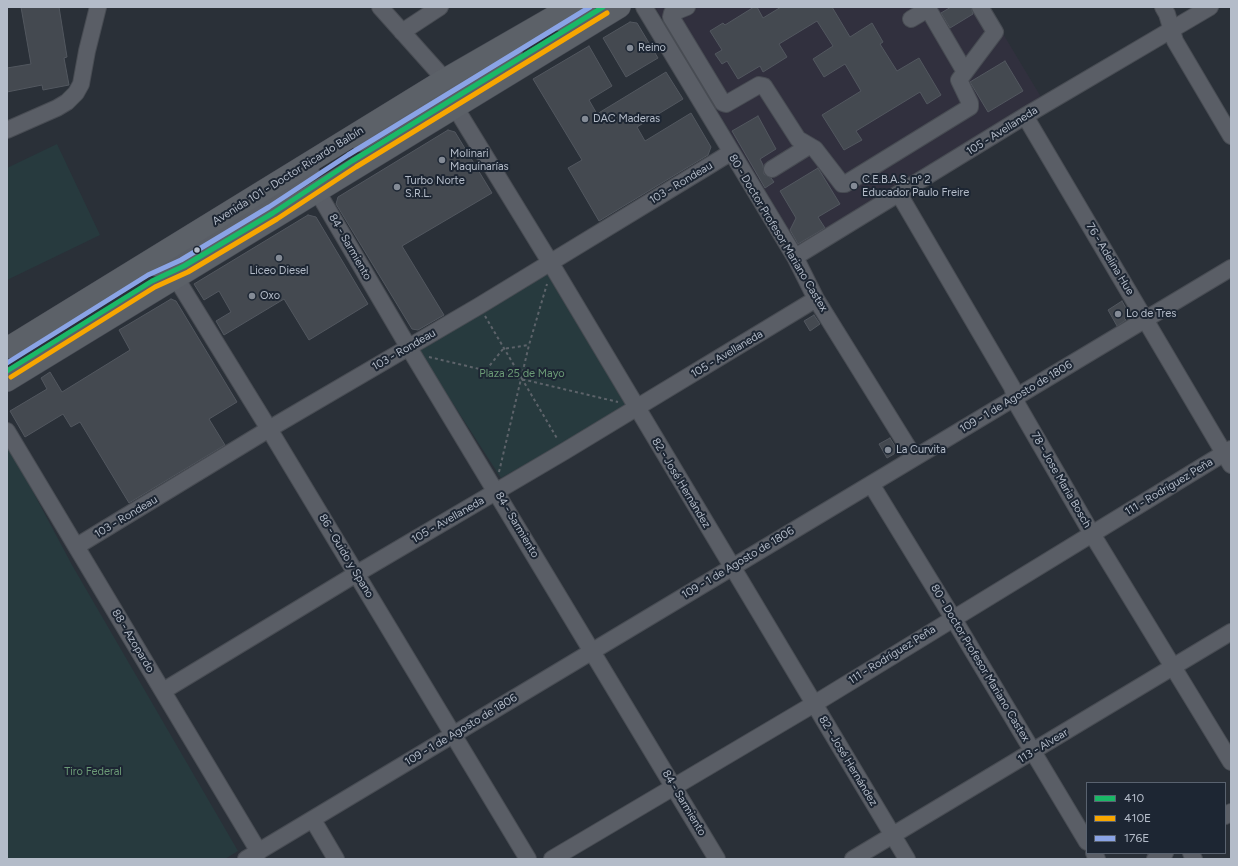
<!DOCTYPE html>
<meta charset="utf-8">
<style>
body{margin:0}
#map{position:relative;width:1238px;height:866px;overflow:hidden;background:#2a3038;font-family:Figtree,sans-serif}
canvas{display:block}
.frame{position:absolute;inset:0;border:8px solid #b4bcc9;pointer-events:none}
.legend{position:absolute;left:1086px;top:782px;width:140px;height:72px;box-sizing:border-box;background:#1d2633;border:1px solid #59626f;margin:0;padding:5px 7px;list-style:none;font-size:12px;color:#b4bcc9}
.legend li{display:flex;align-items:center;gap:8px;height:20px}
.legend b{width:20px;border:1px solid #59626f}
</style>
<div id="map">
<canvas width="1238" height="866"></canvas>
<div class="frame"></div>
<ul class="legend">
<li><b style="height:5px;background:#1ab867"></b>410</li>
<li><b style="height:5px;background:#f7a600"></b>410E</li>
<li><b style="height:5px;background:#8aa4e6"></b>176E</li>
</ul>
</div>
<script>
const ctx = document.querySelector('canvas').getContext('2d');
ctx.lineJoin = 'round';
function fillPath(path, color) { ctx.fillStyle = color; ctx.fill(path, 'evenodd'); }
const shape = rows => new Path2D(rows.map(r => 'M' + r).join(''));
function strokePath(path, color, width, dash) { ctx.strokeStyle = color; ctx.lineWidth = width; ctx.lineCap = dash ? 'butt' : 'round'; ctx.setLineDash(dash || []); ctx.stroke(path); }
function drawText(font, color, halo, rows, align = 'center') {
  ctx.font = font + ' Figtree,sans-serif'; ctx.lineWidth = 4; ctx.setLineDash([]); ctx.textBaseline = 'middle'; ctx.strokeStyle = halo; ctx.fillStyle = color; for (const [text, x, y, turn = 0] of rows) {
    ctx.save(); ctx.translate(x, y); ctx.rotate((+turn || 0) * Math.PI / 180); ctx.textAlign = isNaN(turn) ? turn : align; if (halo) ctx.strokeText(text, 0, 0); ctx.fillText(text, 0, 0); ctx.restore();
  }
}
const medical = shape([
 [655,7,987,7,1041,97,798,245]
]);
const green = shape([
 [57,144,100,235,7,280,7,168],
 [547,274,627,407,501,478,419,351],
 [7,443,72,565,238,851,225,859,7,859]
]);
const building = shape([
 [21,7,59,7,67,57,64,58,69,85,43,90,42,85,7,92,7,68,31,64,21,7],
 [754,7,757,7,763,18,781,7,832,7,850,37,872,23,883,42,880,44,897,71,919,58,941,95,927,104,920,92,856,131,862,140,844,150,822,115,861,91,845,64,824,77,813,59,833,46,817,21,779,44,787,57,763,72,760,66,738,79,727,61,722,64,715,54,722,50,710,31,723,23,725,25,754,7],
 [951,7,971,7,973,14,950,28,941,13,951,7],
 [630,22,637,23,658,58,626,77,603,38,630,22],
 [589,46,612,86,589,100,597,114,666,72,683,99,637,127,645,141,691,113,711,147,708,155,599,221,568,168,582,160,533,79,589,46],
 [1005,61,1023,91,988,112,970,82,1005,61],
 [758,116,776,149,760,159,763,165,764,174,771,178,774,182,765,188,732,131,758,116],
 [448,130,455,132,492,193,402,246,444,315,418,330,412,329,336,204,338,197,448,130],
 [818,168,840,204,818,217,825,228,798,244,790,230,796,218,780,191,818,168],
 [308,215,316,217,368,304,309,340,284,299,224,335,216,321,231,312,219,291,204,300,194,284,308,215],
 [171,299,176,301,237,402,209,419,225,445,129,503,80,422,71,427,63,414,25,437,10,411,47,389,41,378,50,372,62,392,130,350,119,330,171,299],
 [1122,301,1127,310,1125,312,1128,316,1124,318,1126,320,1117,326,1108,310,1122,301],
 [814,315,820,324,810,331,804,321,814,315],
 [890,438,895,446,894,454,887,458,879,444,890,438]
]);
const path = shape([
 [485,316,558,440],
 [429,357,618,402],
 [486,370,503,349,529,345],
 [499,472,529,345,547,284]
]);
const minor = shape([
 [380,7,439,73,443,80],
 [644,7,795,257,816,299,914,457],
 [687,7,672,13,671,17,723,103,726,104,759,85,764,86,798,139,815,149,842,184,845,184,970,107,970,103,959,80,995,32,980,7],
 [927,7,965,72],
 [1163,7,1167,14,1175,41,1231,136],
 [911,19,928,9],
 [561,23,587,7],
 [402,32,440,7],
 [455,107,550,262,907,859],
 [1025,116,1231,465],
 [7,130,57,108,67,102,76,93,81,84,87,51,98,7],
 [360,143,514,51],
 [772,169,809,146],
 [317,191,409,348,717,859],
 [899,194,1012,387,1018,406,1092,534,1231,762],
 [159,255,176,278,269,429,528,859],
 [795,257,1025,116,1210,7],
 [156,268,179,258,254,213,311,172],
 [7,431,259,852],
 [871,484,953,618,1087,842],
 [77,546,269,429,479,306,730,153],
 [163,691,356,574,565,451,816,299],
 [1225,816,1231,812],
 [313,820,336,859],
 [1094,853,1097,859],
 [1191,853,1194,859],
 [246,859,1231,268],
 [552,859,814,704,1231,449],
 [853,859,1231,632],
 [1155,859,1165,853]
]);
const major = shape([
 [7,348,443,80,570,7],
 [7,381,620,7]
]);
const bus1 = shape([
 [7,371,152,281,184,266,273,213,352,161,603,7]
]);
const bus2 = shape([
 [11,377,155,287,188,272,277,219,356,167,607,13]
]);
const bus3 = shape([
 [7,363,148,275,181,260,269,207,348,155,590,7]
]);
const markers = [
 [630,48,4,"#848b96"],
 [585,119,4,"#848b96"],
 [442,160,4,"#848b96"],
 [854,186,4,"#848b96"],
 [397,187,4,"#848b96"],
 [197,250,3.5,"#b4bcc9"],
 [279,258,4,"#848b96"],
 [252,296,4,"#848b96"],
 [1118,314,4,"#848b96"],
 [888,450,4,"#848b96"]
];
const poiNames = [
 ["Reino",638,48],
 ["DAC Maderas",593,119],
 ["Molinari",450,154],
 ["Maquinarías",450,167],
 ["C.E.B.A.S. nº 2",862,180],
 ["Educador Paulo Freire",862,193],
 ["Turbo Norte",405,181],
 ["S.R.L.",405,194],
 ["Liceo Diesel",279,271,"center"],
 ["Oxo",260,296],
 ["Lo de Tres",1126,314],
 ["La Curvita",896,450]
];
const streetNames = [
 ["105 - Avellaneda",1002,131,-32],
 ["Avenida 101 - Doctor Ricardo Balbín",288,176,-32],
 ["103 - Rondeau",681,183,-31],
 ["80 - Doctor Profesor Mariano Castex",778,233,59],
 ["84 - Sarmiento",350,247,60],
 ["76 - Adelina Hue",1110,259,59],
 ["103 - Rondeau",404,350,-30],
 ["105 - Avellaneda",727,354,-31],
 ["109 - 1 de Agosto de 1806",1016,397,-31],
 ["78 - Jose Maria Bosch",1061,480,60],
 ["82 - José Hernández",681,483,59],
 ["111 - Rodríguez Peña",1169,487,-31],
 ["103 - Rondeau",126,517,-31],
 ["105 - Avellaneda",448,520,-30],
 ["84 - Sarmiento",517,525,59],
 ["86 - Guido y Spano",346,556,59],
 ["109 - 1 de Agosto de 1806",738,563,-31],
 ["88 - Azopardo",133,641,59],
 ["111 - Rodríguez Peña",892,655,-32],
 ["80 - Doctor Profesor Mariano Castex",980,663,59],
 ["109 - 1 de Agosto de 1806",461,730,-31],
 ["113 - Alvear",1043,746,-31],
 ["82 - José Hernández",848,761,59],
 ["84 - Sarmiento",684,803,59]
];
const parkNames = [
 ["Plaza 25 de Mayo",522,374],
 ["Tiro Federal",93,772]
];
fillPath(medical, '#31303e');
fillPath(green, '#273a3e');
fillPath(building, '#444950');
strokePath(building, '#52575f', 1);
strokePath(minor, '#484c53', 18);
strokePath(major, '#484c55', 22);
strokePath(path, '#5d636a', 2, [3, 3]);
strokePath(minor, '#5a5e66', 16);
strokePath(major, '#5c6168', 21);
strokePath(bus1, '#1ab867', 5);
strokePath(bus2, '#f7a600', 5);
strokePath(bus3, '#8aa4e6', 5);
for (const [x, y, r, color] of markers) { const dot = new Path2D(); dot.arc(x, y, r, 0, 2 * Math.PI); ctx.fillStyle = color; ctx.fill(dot); strokePath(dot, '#1d2633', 1.5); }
drawText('11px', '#b4bcc9', '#1d2633', poiNames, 'left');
drawText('11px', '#b4bcc9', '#1d2633', streetNames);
drawText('11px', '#6b9a76', '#1d2633', parkNames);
</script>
